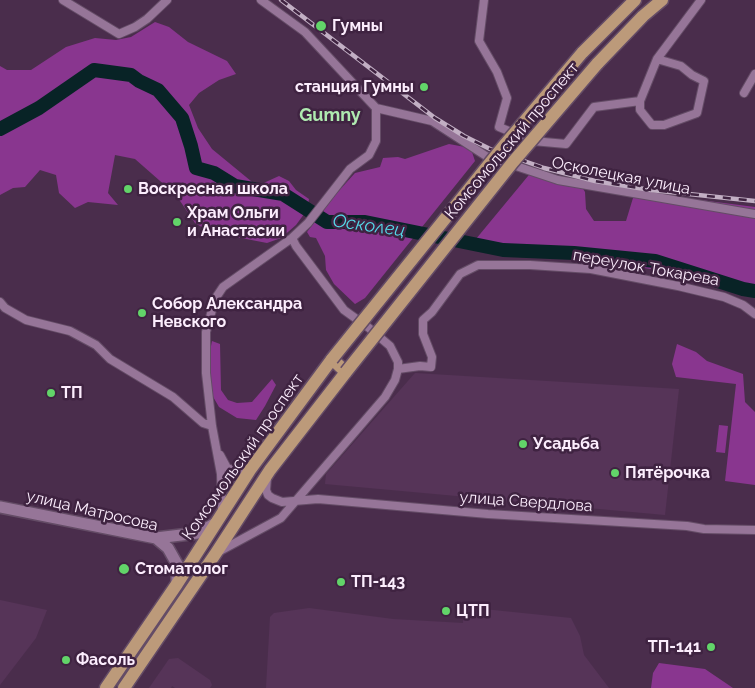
<!DOCTYPE html>
<meta charset="utf-8">
<style>
body{margin:0}
canvas{display:block;background:#4a2d4c}
</style>
<canvas width="755" height="688"></canvas>
<script>
const ctx = document.querySelector('canvas').getContext('2d');
ctx.lineJoin = 'round';
function fillPath(path, color) { ctx.fillStyle = color; ctx.fill(path, 'evenodd'); }
const shape = rows => new Path2D(rows.map(r => 'M' + r).join(''));
function strokePath(path, color, width, dash) { ctx.strokeStyle = color; ctx.lineWidth = width; ctx.lineCap = dash ? 'butt' : 'round'; ctx.setLineDash(dash || []); ctx.stroke(path); }
function drawText(font, color, halo, rows, align = 'center') {
  ctx.font = font + ' Raleway,sans-serif'; ctx.lineWidth = 5; ctx.setLineDash([]); ctx.textBaseline = 'middle'; ctx.strokeStyle = halo; ctx.fillStyle = color; for (const [text, x, y, turn = 0] of rows) {
    ctx.save(); ctx.translate(x, y); ctx.rotate((+turn || 0) * Math.PI / 180); ctx.textAlign = isNaN(turn) ? turn : align; if (halo) ctx.strokeText(text, 0, 0); ctx.fillText(text, 0, 0); ctx.restore();
  }
}
const built = shape([
 [415,373,679,389,665,515,325,484,326,474],
 [0,600,47,610,36,638,0,685],
 [464,607,571,618,580,636,584,655,609,688,266,688,270,617,274,613,309,608,393,619,463,623],
 [178,658,210,680,212,685,210,688,175,688,172,686,171,688,149,688,169,659]
]);
const green = shape([
 [155,22,169,27,188,42,227,61,236,74,219,80,199,93,189,105,198,128,212,149,257,186,279,176,289,181,296,190,309,199,307,210,296,225,281,238,267,243,210,232,195,223,176,195,135,159,115,155,108,193,118,205,88,202,75,208,59,193,56,175,40,170,25,187,13,188,0,195,0,66,7,70,31,70,66,47,95,38,116,40,131,37],
 [449,144,465,147,472,152,475,161,365,298,355,304,334,284,326,270,325,256,316,238,310,237,307,232,336,194,355,173,380,167,383,158,398,157,405,159],
 [533,170,582,187,585,192,586,209,594,221,626,221,633,198,638,192,755,207,755,294,726,288,694,277,639,267,570,256,499,254,471,245],
 [212,341,220,344,221,390,228,400,237,403,252,402,272,379,276,385,265,406,256,420,237,418,219,407,212,395,209,381,210,351],
 [677,344,696,352,707,361,743,374,745,402,755,412,755,485,725,481,736,384,676,377,672,364],
 [719,425,728,426,725,453,716,452],
 [659,663,705,669,733,688,651,688,653,673]
]);
const river = shape([
 [0,129,39,108,94,70,131,75,139,81,158,90,182,118,191,146,196,168,214,173,235,186,283,194,327,222,365,222,503,250,574,253,655,261,743,289,755,291]
]);
const street = shape([
 [63,0,119,34,135,27,147,19,167,0],
 [484,0,479,41,497,72,507,98,499,127,533,141,566,144,594,107,640,101,657,59,701,0],
 [744,93,755,74],
 [640,101,640,110,652,125,664,125,697,113,704,81,692,75,681,66,657,59],
 [376,108,432,121,486,156,558,180,755,214],
 [0,302,5,308,26,320,70,331,96,345,110,359,173,397,203,423,212,426],
 [398,369,420,366,431,367,432,357,423,334,423,320,432,312,460,274,478,265,530,265,591,269,678,286,724,297,743,305,755,314],
 [220,455,227,468,236,471,250,470],
 [267,478,266,490,268,495,272,498,282,502,318,499,488,514,687,526,704,529,755,530],
 [222,510,221,474,212,426,206,373,206,332,215,299,223,287,292,238,308,223,350,169,369,155,376,141,376,108,305,32,261,0],
 [220,551,281,518,385,397,395,380,398,369,398,362,390,346,369,328,344,310,296,246,292,238]
]);
const secondary = shape([
 [0,507,156,538,198,533,214,524],
 [156,538,168,548,177,564,177,584]
]);
const primary = shape([
 [582,53,635,0],
 [597,64,643,16,662,0],
 [106,688,177,584,250,470,332,359,346,372,270,470,216,553,124,688]
]);
const rail = shape([
 [281,0,435,118,464,136,490,149,544,168,595,181,651,190,755,201]
]);
const primaryBridge = shape([
 [332,359,506,143,582,53],
 [346,372,513,162,597,64]
]);
const markers = [
 [321,26,6,"#62d469"],
 [424,87,5,"#62d469"],
 [128,189,5,"#62d469"],
 [177,222,5,"#62d469"],
 [142,313,5,"#62d469"],
 [51,393,5,"#62d469"],
 [523,444,5,"#62d469"],
 [615,473,5,"#62d469"],
 [124,569,6,"#62d469"],
 [341,582,5,"#62d469"],
 [446,611,5,"#62d469"],
 [711,647,5,"#62d469"],
 [66,660,5,"#62d469"]
];
const poiNames = [
 ["Гумны",332,26],
 ["станция Гумны",414,87,"right"],
 ["Воскресная школа",138,189],
 ["Храм Ольги",187,213],
 ["и Анастасии",187,231],
 ["Собор Александра",152,304],
 ["Невского",152,322],
 ["ТП",61,393],
 ["Усадьба",533,444],
 ["Пятёрочка",625,473],
 ["Стоматолог",135,569],
 ["ТП-143",351,582],
 ["ЦТП",456,611],
 ["ТП-141",701,647,"right"],
 ["Фасоль",76,660]
];
const streetNames = [
 ["Комсомольский проспект",512,141,-50],
 ["Осколецкая улица",621,176,11],
 ["переулок Токарева",646,268,10],
 ["Комсомольский проспект",243,457,-55],
 ["улица Свердлова",526,502,4],
 ["улица Матросова",92,511,13]
];
const neighbourhoodNames = [
 ["Gumny",330,116]
];
const waterNames = [
 ["Осколец",369,226,8]
];
fillPath(built, '#563458');
fillPath(green, '#89368f');
strokePath(river, '#082326', 14);
strokePath(street, '#644c66', 10);
strokePath(secondary, '#644c66', 14);
strokePath(primary, '#644c66', 15);
strokePath(street, '#967598', 8);
strokePath(secondary, '#967598', 11);
strokePath(primary, '#bc9a7a', 12);
strokePath(rail, '#c2afc4', 4.5);
strokePath(rail, '#3f2341', 2.5, [8]);
strokePath(primaryBridge, '#644c66', 15, []);
strokePath(primaryBridge, '#bc9a7a', 12);
for (const [x, y, r, color] of markers) { const dot = new Path2D(); dot.arc(x, y, r, 0, 2 * Math.PI); ctx.fillStyle = color; ctx.fill(dot); strokePath(dot, '#3f2341', 2); }
drawText('bold 16px', '#fcedfd', '#3f2341', poiNames, 'left');
drawText('16px', '#fcedfd', '#3f2341', streetNames);
drawText('bold 18px', '#afeab0', '#3f2341', neighbourhoodNames);
drawText('italic 18px', '#54dae8', '#3f2341', waterNames);
</script>
